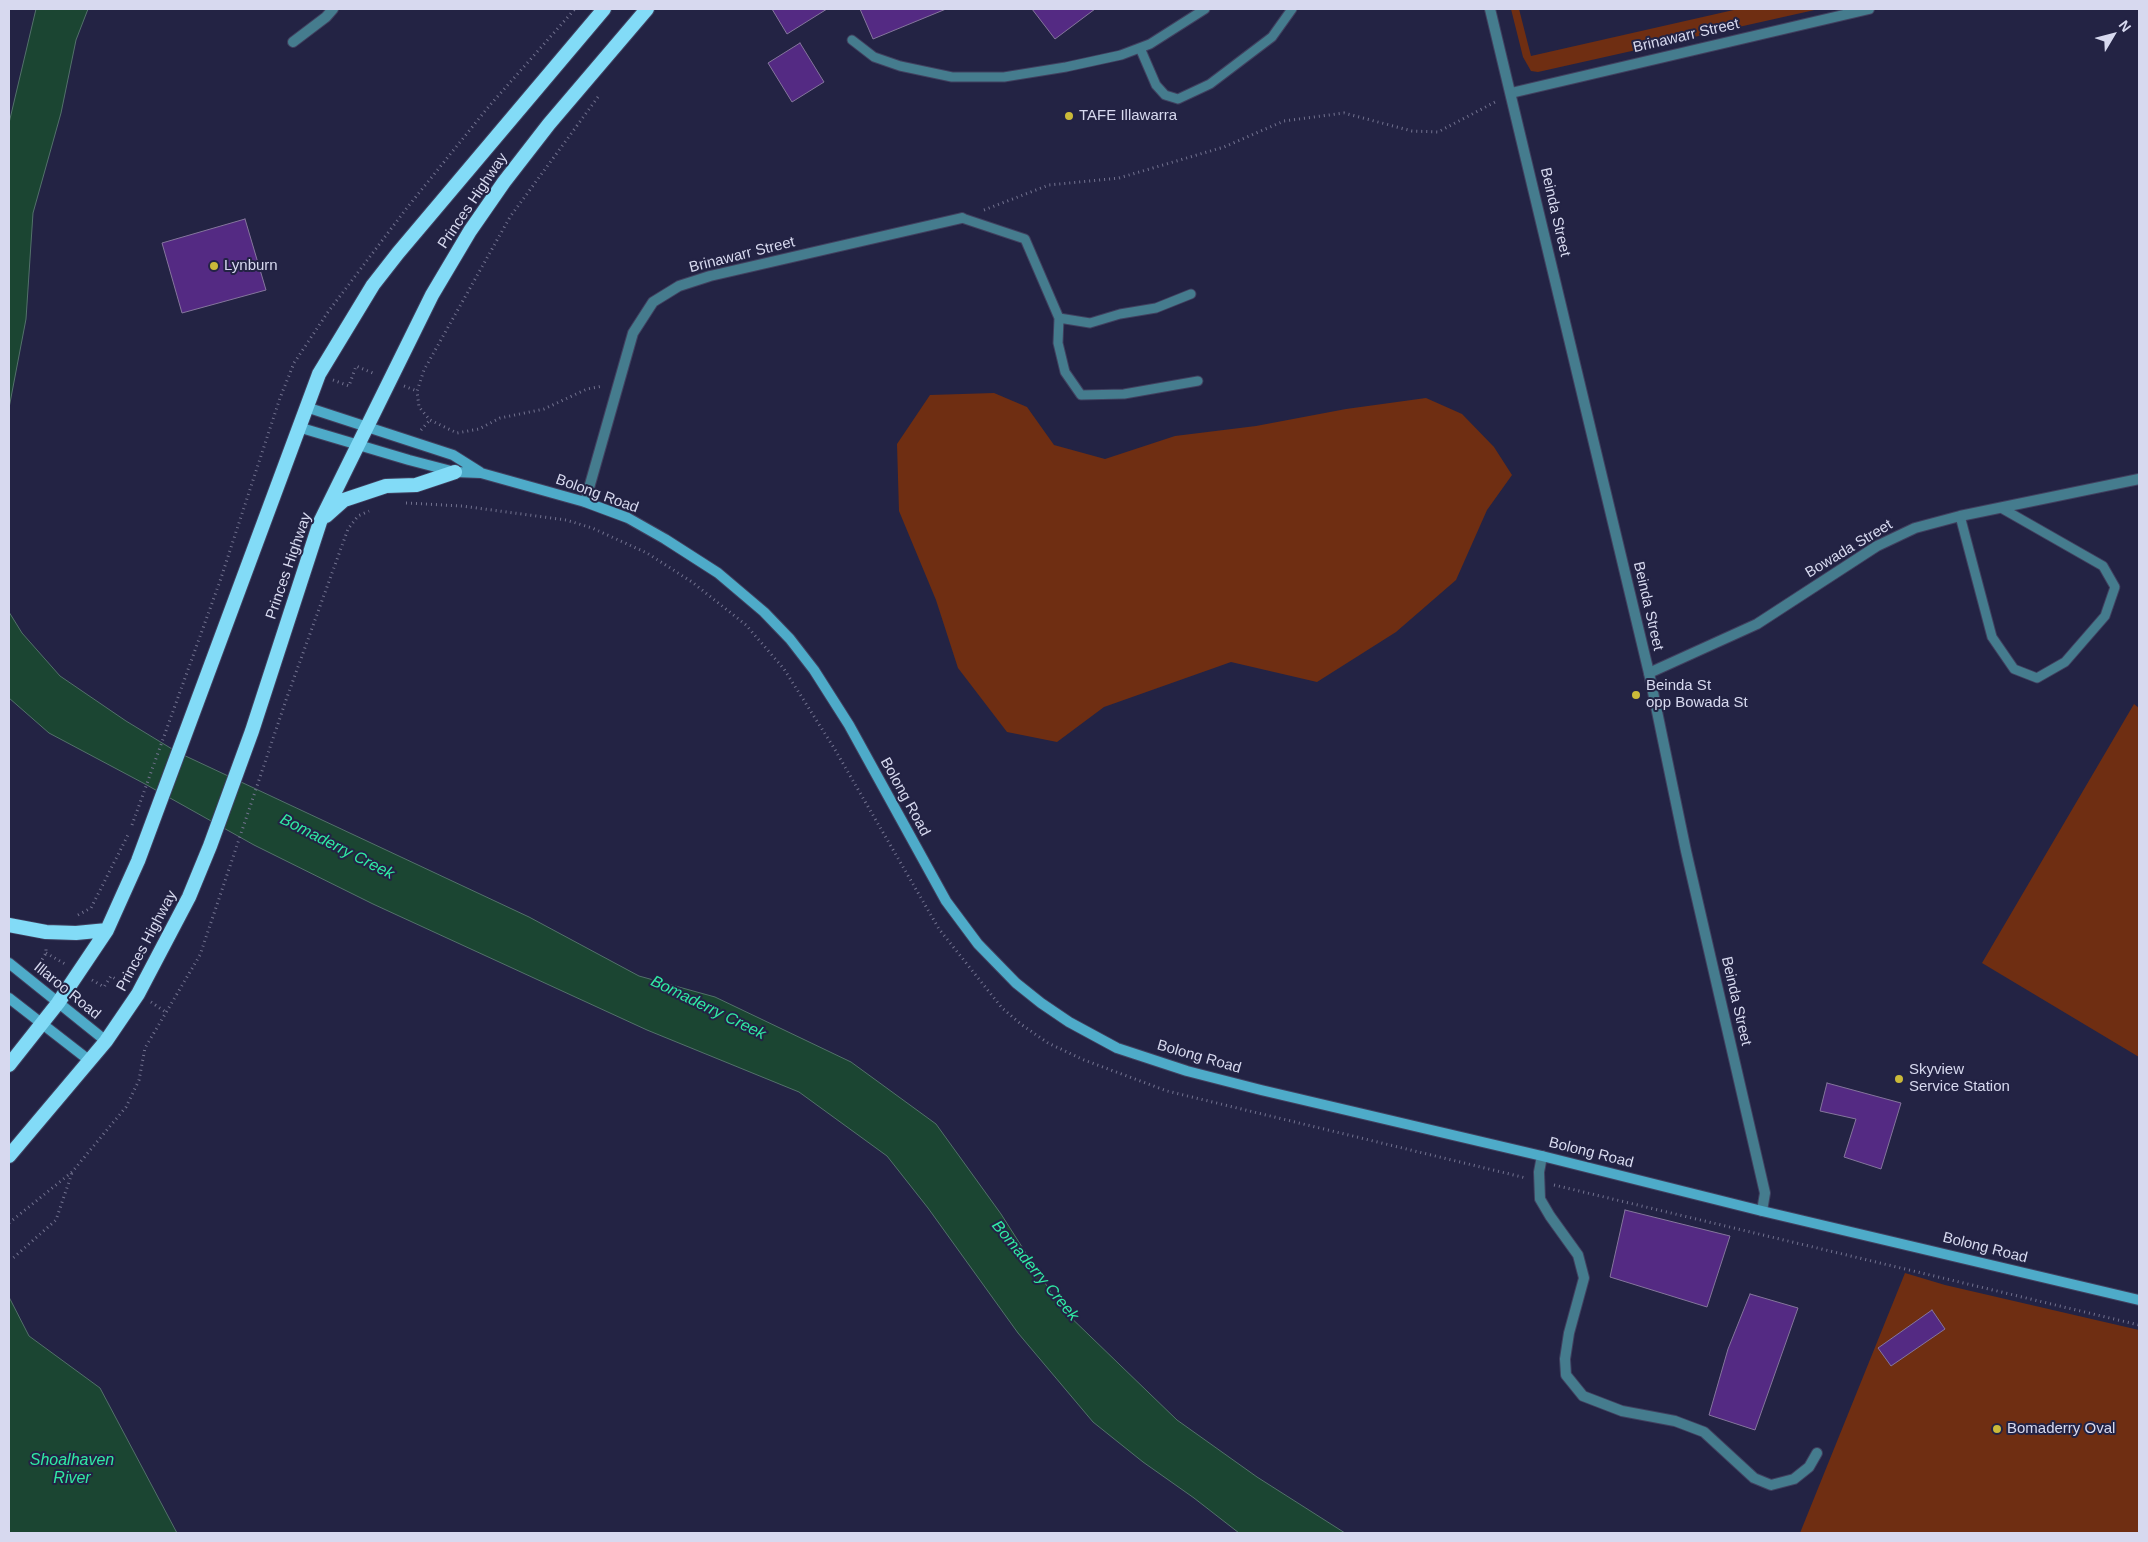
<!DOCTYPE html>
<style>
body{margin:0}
#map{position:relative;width:2148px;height:1542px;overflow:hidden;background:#232344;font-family:Arial,sans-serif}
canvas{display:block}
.frame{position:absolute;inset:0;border:10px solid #d7d9ef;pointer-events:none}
.north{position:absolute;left:2088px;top:10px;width:50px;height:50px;-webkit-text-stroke:4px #232344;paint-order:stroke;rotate:53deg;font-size:14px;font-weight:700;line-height:20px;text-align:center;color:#d7d9ef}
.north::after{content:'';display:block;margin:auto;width:18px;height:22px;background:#d7d9ef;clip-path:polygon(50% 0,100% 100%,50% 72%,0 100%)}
</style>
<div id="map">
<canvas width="2148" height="1542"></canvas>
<div class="frame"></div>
<div class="north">N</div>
</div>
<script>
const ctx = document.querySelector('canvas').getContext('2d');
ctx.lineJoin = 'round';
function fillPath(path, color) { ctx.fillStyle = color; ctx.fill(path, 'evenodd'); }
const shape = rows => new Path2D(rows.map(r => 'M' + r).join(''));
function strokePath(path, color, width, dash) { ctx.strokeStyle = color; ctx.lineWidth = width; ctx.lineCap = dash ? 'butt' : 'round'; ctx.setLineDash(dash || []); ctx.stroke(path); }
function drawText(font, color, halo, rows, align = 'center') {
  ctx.font = font + ' Arial,sans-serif'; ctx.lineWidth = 4; ctx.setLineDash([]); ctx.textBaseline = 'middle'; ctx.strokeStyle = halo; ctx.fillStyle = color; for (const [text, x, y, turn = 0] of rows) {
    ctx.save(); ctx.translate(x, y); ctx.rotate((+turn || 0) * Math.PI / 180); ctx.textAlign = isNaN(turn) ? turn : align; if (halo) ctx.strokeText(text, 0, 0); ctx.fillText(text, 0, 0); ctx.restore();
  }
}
const green = shape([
 [1511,9,1519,9,1531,56,1738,9,1819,9,1538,72,1531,71,1523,57],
 [994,393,1027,407,1054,445,1105,459,1175,436,1256,426,1346,409,1426,398,1462,414,1494,447,1512,475,1487,510,1456,580,1396,632,1317,682,1231,662,1104,707,1057,742,1007,732,958,668,936,600,899,511,897,444,930,395],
 [2134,704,2139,708,2139,1057,1982,963],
 [1905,1273,1945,1285,2139,1330,2139,1533,1800,1533]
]);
const water = shape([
 [36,9,88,9,76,40,61,113,33,213,26,319,9,408,9,123,36,9],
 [9,612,22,633,60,676,126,721,177,752,529,917,639,976,715,997,851,1062,936,1124,1001,1214,1061,1308,1177,1420,1257,1477,1345,1533,1239,1533,1194,1498,1143,1462,1093,1422,1018,1333,928,1208,887,1156,799,1092,647,1030,373,904,254,845,145,784,49,733,9,698,9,612],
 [9,1297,29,1336,100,1388,177,1533,9,1533,9,1297]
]);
const building = shape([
 [772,9,827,9,787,34,772,9],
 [860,9,946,9,873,39,860,9],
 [1032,9,1095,9,1055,39,1032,9],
 [800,43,824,82,792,102,768,63,800,43],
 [245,219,266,290,182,313,162,243,245,219],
 [1827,1083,1901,1103,1881,1169,1844,1157,1856,1119,1820,1111,1827,1083],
 [1625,1210,1730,1236,1707,1307,1610,1277,1625,1210],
 [1750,1294,1798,1308,1755,1430,1709,1415,1728,1349,1750,1294],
 [1932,1310,1945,1329,1891,1366,1878,1348,1932,1310]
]);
const path = shape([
 [598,97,510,217,424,370,417,391,419,407,430,420,457,433,479,429,500,418,544,409,587,389,603,386],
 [984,210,1049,185,1119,178,1224,147,1284,121,1344,113,1412,131,1438,132,1497,101],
 [333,380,349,386,356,366,375,374],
 [404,386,417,391],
 [421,430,430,420],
 [406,503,462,506,566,520,592,528,647,553,692,582,746,625,784,669,834,748,939,929,1002,1008,1022,1025,1048,1043,1084,1060,1167,1091,1526,1178],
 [132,825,220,581,280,398,294,363,328,312,406,209,490,105,575,9],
 [78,915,91,908,129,833],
 [46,953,65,964],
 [37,968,46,953,46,947],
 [92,980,104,987,111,976,125,985],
 [151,1002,167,1013],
 [1554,1185,2139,1325],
 [9,1223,72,1172,126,1107,139,1080,145,1048,200,955,286,700,348,529,358,516,369,511],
 [9,1259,12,1259,56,1220,72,1173]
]);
const service = shape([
 [852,40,874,57,900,66,952,77,1004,77,1066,67,1121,55,1150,44,1205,9],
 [1140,48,1156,85,1165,95,1178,99,1210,84,1272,37,1292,9],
 [962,218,1025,239,1059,318,1090,323,1120,314,1156,308,1191,294],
 [1059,318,1058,343,1065,372,1081,395,1124,394,1198,381],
 [1960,516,1992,637,2014,669,2037,678,2065,662,2105,616,2115,587,2103,566,2003,509]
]);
const minor = shape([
 [293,42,326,17,333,9],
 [1511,93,1869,9],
 [585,502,633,333,653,302,679,286,710,276,962,218],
 [1649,673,1757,624,1877,546,1915,528,1960,516,2139,479],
 [1542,1156,1539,1172,1540,1199,1550,1216,1578,1255,1584,1278,1569,1333,1565,1359,1566,1375,1583,1396,1622,1411,1675,1421,1704,1432,1754,1478,1771,1485,1794,1479,1809,1467,1817,1453]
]);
const tertiary = shape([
 [1490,9,1649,673,1686,851,1765,1193,1762,1211]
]);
const secondary = shape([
 [306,407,453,455,480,472],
 [298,427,409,460,455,472,481,473,585,502,628,518,665,539,718,573,764,612,790,639,814,670,849,725,946,901,978,944,1016,983,1041,1003,1069,1022,1117,1048,1187,1071,1261,1090,1542,1156,1762,1211,2139,1300],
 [9,963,106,1041],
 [9,998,90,1061]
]);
const trunk = shape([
 [326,516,344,500,386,486,416,485,455,472],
 [9,925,46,932,76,933,107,930],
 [9,1065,58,1003,107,930,138,861,319,374,373,285,398,253,604,9],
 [9,1156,106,1041,138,994,189,897,210,846,252,731,320,522,432,295,470,231,504,182,549,124,647,9]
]);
const markers = [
 [1069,116,5,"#cbba39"],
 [214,266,5,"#cbba39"],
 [1636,695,5,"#cbba39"],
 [1899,1079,5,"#cbba39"],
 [1997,1429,5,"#cbba39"]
];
const streetNames = [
 ["Brinawarr Street",1686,36,-13],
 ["Princes Highway",473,201,-56],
 ["Beinda Street",1555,212,77],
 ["Brinawarr Street",742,255,-14],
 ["Bolong Road",597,494,20],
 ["Bowada Street",1849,549,-31],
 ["Princes Highway",289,566,-71],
 ["Beinda Street",1648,606,77],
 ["Bolong Road",905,797,61],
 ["Princes Highway",147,941,-62],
 ["Illaroo Road",67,991,39],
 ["Beinda Street",1736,1001,77],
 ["Bolong Road",1199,1057,16],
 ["Bolong Road",1591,1153,14],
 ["Bolong Road",1985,1248,14]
];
const poiNames = [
 ["TAFE Illawarra",1079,116],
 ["Lynburn",224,266],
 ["Beinda St",1646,686],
 ["opp Bowada St",1646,703],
 ["Skyview",1909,1070],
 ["Service Station",1909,1087],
 ["Bomaderry Oval",2007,1429]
];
const waterNames = [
 ["Bomaderry Creek",337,847,27],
 ["Bomaderry Creek",708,1008,26],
 ["Bomaderry Creek",1035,1271,50],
 ["Shoalhaven",72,1461],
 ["River",72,1479]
];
fillPath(green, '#6f2e12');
fillPath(water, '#1b4532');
strokePath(water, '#53716b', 1);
fillPath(building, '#542a83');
strokePath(building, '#85769d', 1);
strokePath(service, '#40405f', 11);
strokePath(minor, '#40405f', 12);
strokePath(tertiary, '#40405f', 12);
strokePath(secondary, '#40405f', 12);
strokePath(trunk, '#40405f', 16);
strokePath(path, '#737390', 3, [1, 4]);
strokePath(service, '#457c8e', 9);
strokePath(minor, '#457c8e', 10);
strokePath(tertiary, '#457c8e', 10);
strokePath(secondary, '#4eabc9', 10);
strokePath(trunk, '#82dbf7', 14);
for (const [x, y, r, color] of markers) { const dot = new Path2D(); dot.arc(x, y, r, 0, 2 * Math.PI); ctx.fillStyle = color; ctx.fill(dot); strokePath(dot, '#232344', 2); }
drawText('15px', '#d7d9ef', '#232344', streetNames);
drawText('15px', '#d7d9ef', '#232344', poiNames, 'left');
drawText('italic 16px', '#30eaa4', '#232344', waterNames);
</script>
